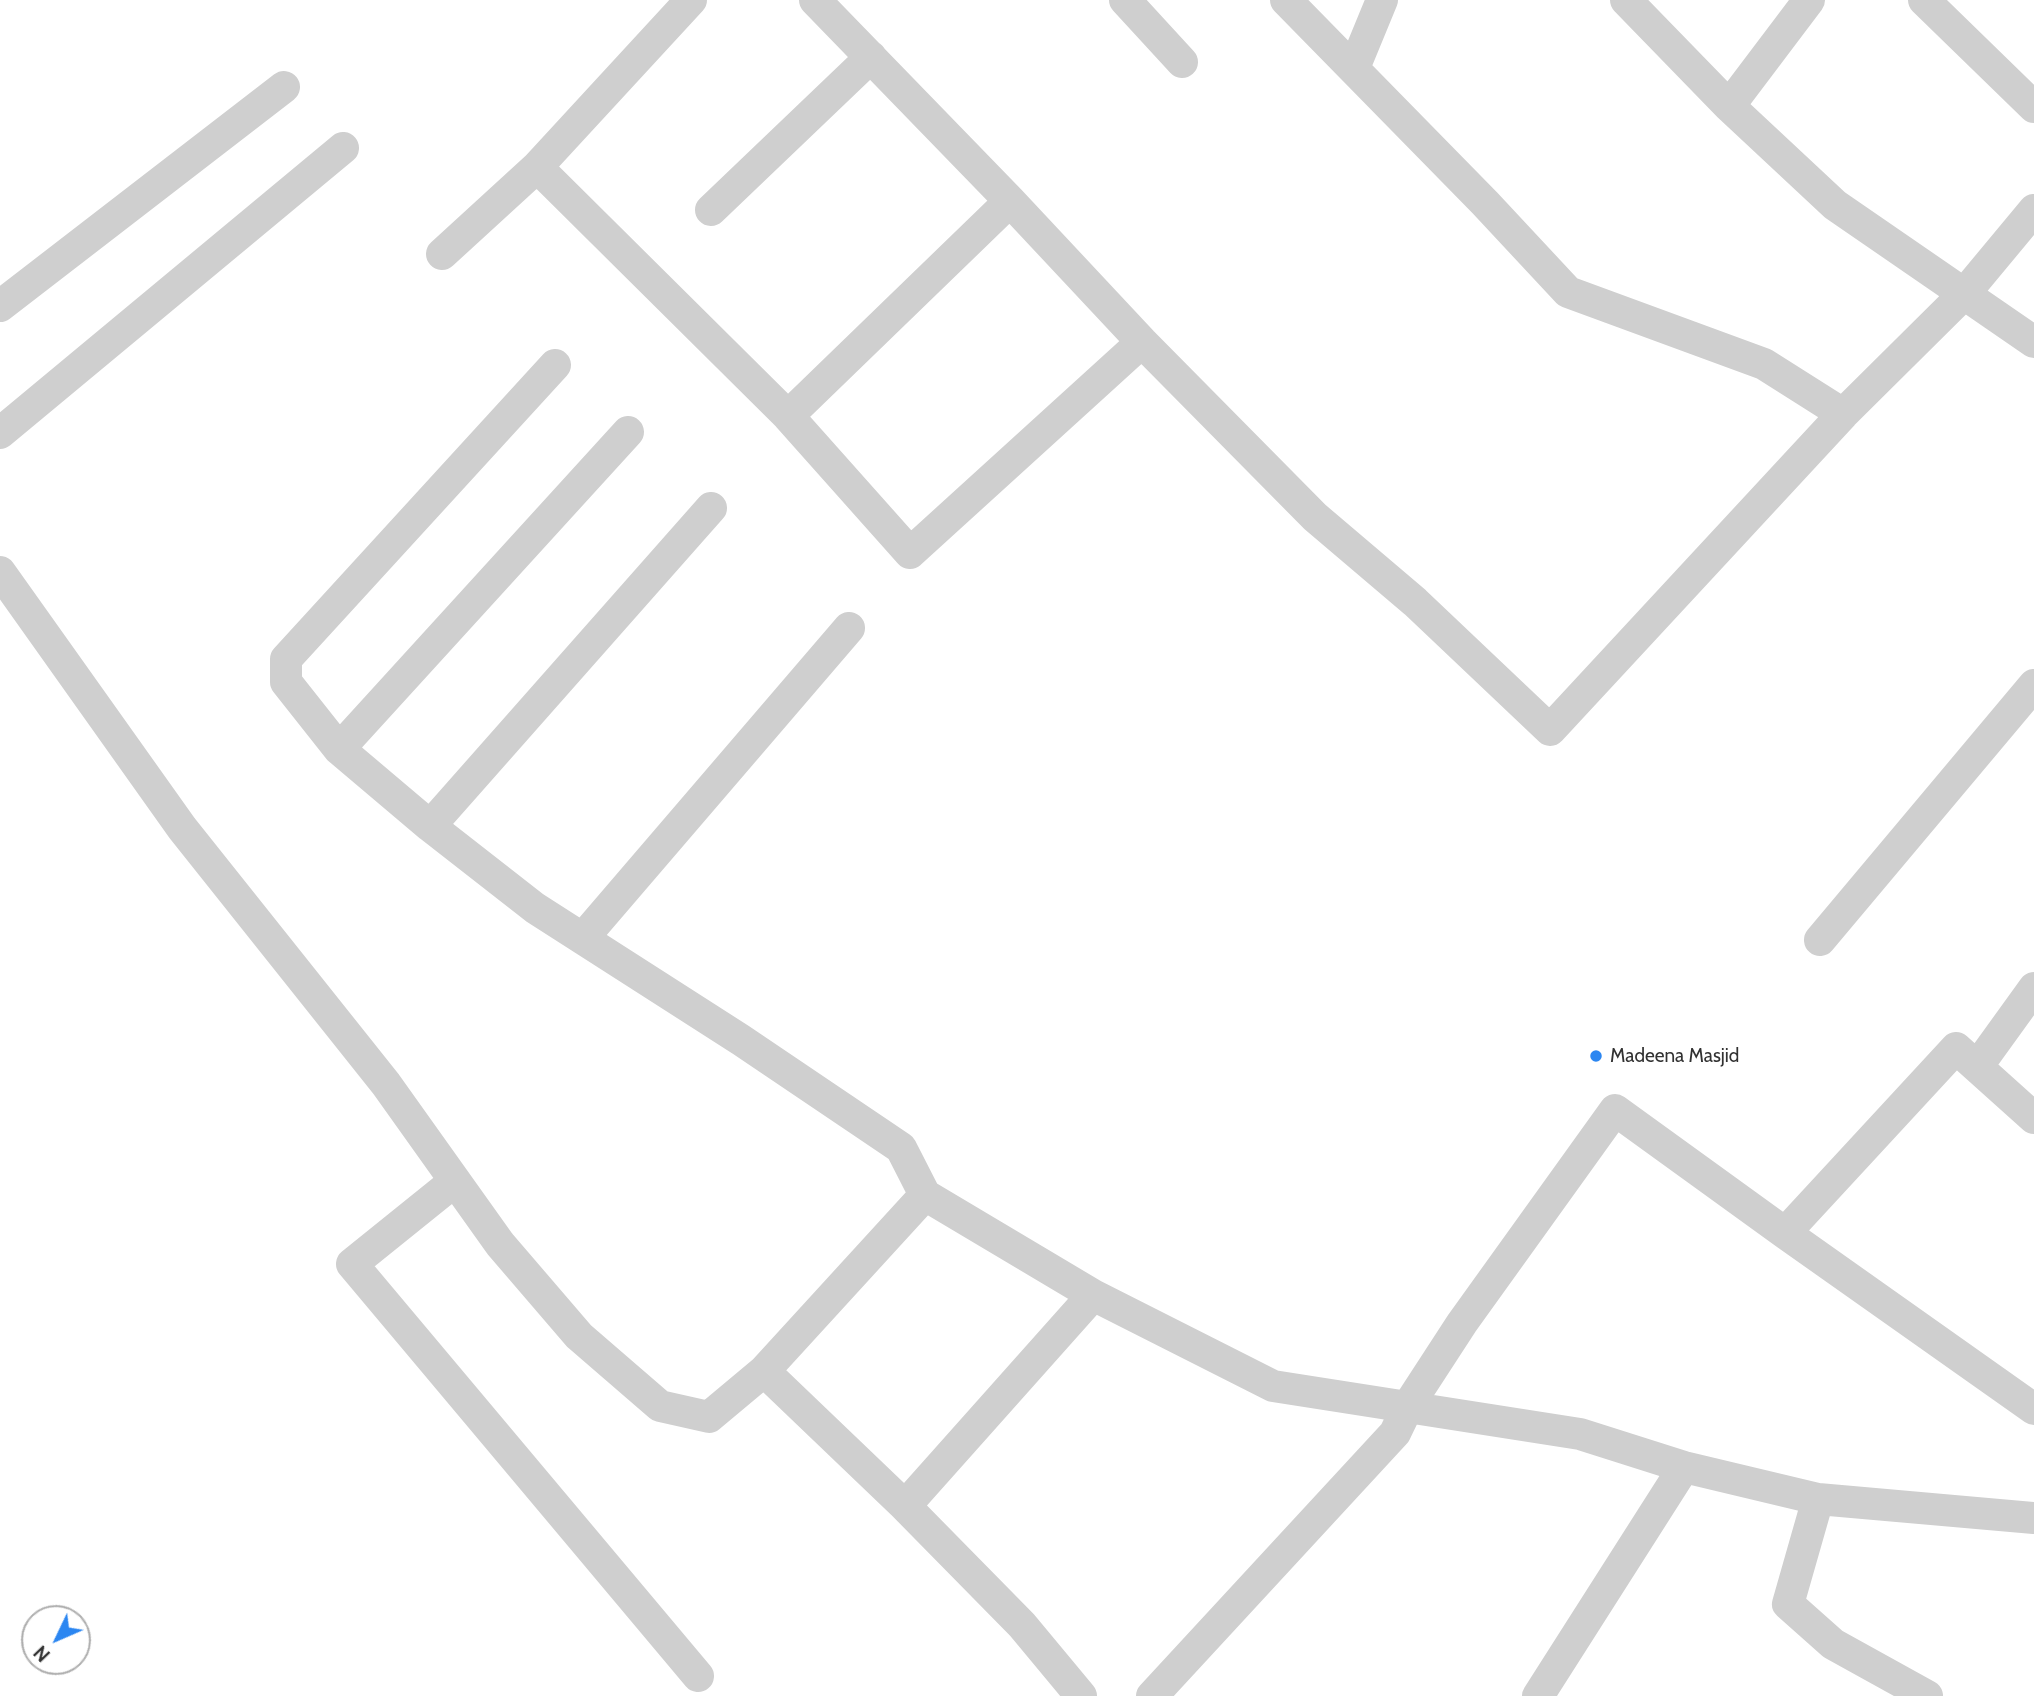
<!DOCTYPE html>
<style>
body{margin:0}
#map{position:relative;width:2034px;height:1696px;overflow:hidden;background:#fff;font-family:Cabin,sans-serif}
canvas{display:block}
.north{position:absolute;left:21px;top:1605px;width:70px;height:70px;box-sizing:border-box;background:#fff;border:2px solid #adadad;border-radius:50%;rotate:226deg;font-size:19px;font-weight:700;line-height:28px;text-align:center;color:#323232}
.north::after{content:'';display:block;margin:auto;width:24px;height:32px;background:#2b86f1;clip-path:polygon(50% 0,100% 100%,50% 72%,0 100%)}
</style>
<div id="map">
<canvas width="2034" height="1696"></canvas>
<div class="north">N</div>
</div>
<script>
const ctx = document.querySelector('canvas').getContext('2d');
ctx.lineJoin = 'round';
const shape = rows => new Path2D(rows.map(r => 'M' + r).join(''));
function strokePath(path, color, width, dash) { ctx.strokeStyle = color; ctx.lineWidth = width; ctx.lineCap = dash ? 'butt' : 'round'; ctx.setLineDash(dash || []); ctx.stroke(path); }
function drawText(font, color, halo, rows, align = 'center') {
  ctx.font = font + ' Cabin,sans-serif'; ctx.lineWidth = 7; ctx.setLineDash([]); ctx.textBaseline = 'middle'; ctx.strokeStyle = halo; ctx.fillStyle = color; for (const [text, x, y, turn = 0] of rows) {
    ctx.save(); ctx.translate(x, y); ctx.rotate((+turn || 0) * Math.PI / 180); ctx.textAlign = isNaN(turn) ? turn : align; if (halo) ctx.strokeText(text, 0, 0); ctx.fillText(text, 0, 0); ctx.restore();
  }
}
const minor = shape([
 [815,0,1010,201,1142,342,1315,517,1415,602,1550,730,1843,414,1965,293,2034,210],
 [1125,0,1182,62],
 [1286,0,1485,203,1568,292,1764,364,1843,414],
 [1626,0,1729,106,1835,205,2034,342],
 [1924,0,2034,107],
 [1354,68,1382,0],
 [1729,106,1809,0],
 [537,167,788,416,910,553,1142,342],
 [711,210,871,57],
 [442,254,537,167,691,0],
 [0,306,284,87],
 [555,365,286,659,286,682,339,749,430,826,535,908,741,1040,901,1148,925,1195,1093,1295,1273,1386,1580,1434,1684,1467,1818,1499,2034,1518],
 [788,416,1010,201],
 [0,433,343,148],
 [0,572,182,828,386,1084,500,1244,579,1336,660,1406,709,1417,764,1371,925,1195],
 [339,749,628,432],
 [430,826,711,508],
 [583,938,849,628],
 [1820,940,2034,685],
 [1977,1067,2034,988],
 [455,1181,352,1264,698,1676],
 [1785,1233,1956,1048,2034,1118],
 [764,1371,905,1506,1022,1625,1081,1696],
 [1818,1499,1788,1604,1833,1644,1927,1696],
 [905,1506,1093,1295],
 [1152,1696,1395,1433,1408,1406,1462,1323,1615,1110,1785,1233,2034,1409],
 [1538,1696,1684,1467]
]);
const markers = [
 [1596,1056,7,"#2b86f1"]
];
const poiNames = [
 ["Madeena Masjid",1610,1056]
];
strokePath(minor, '#cfcfcf', 32);
for (const [x, y, r, color] of markers) { const dot = new Path2D(); dot.arc(x, y, r, 0, 2 * Math.PI); ctx.fillStyle = color; ctx.fill(dot); strokePath(dot, '#fff', 2.5); }
drawText('19px', '#323232', '#fff', poiNames, 'left');
</script>
